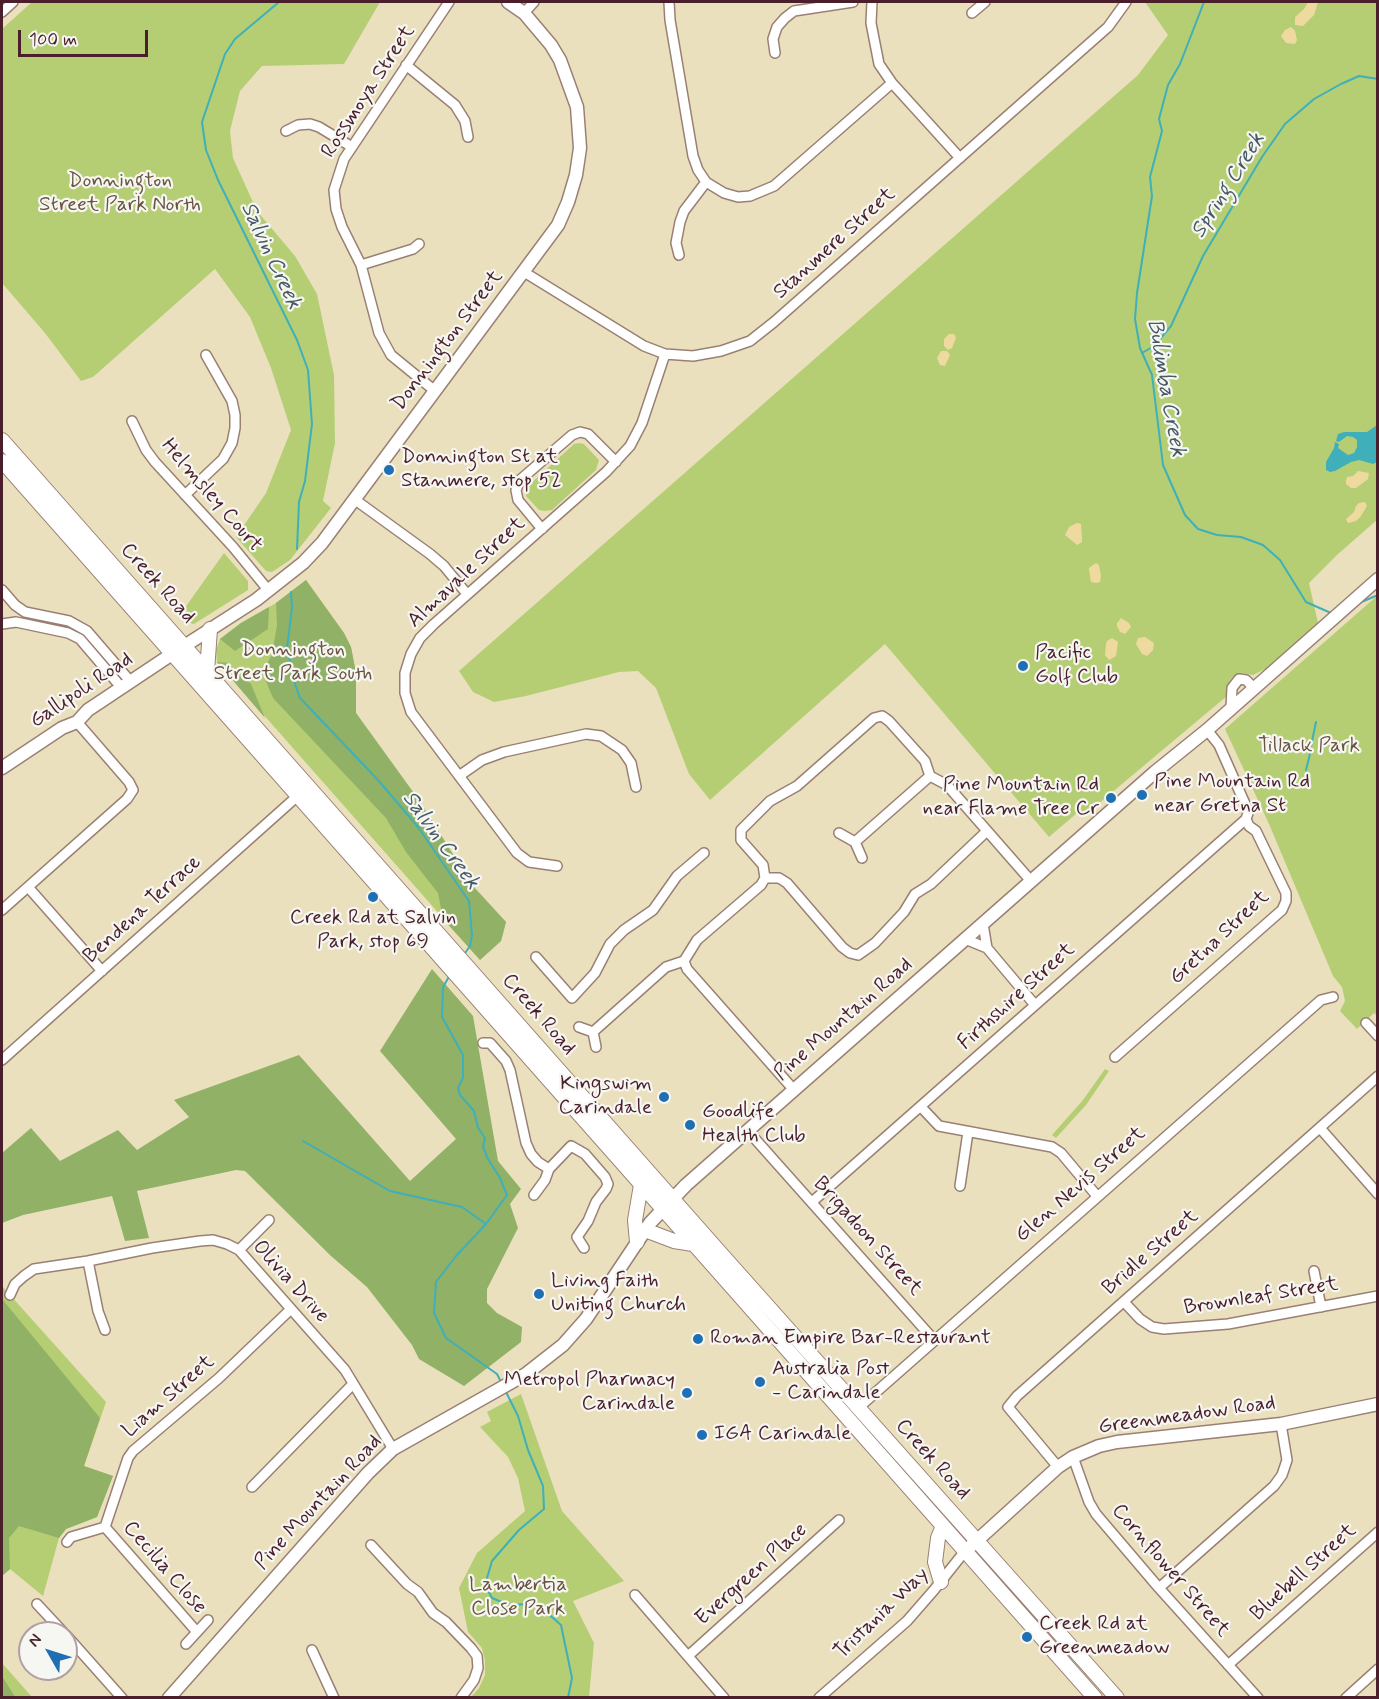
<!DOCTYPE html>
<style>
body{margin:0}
#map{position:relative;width:1379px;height:1699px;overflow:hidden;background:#ebe0be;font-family:Mynerve,sans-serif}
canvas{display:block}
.frame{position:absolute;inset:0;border:3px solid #4a1f2b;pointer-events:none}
.north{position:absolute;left:18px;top:1621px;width:60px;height:60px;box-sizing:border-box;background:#f6f6f2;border:2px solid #b1a0a2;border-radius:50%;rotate:309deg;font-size:16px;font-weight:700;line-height:24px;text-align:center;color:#4a1f2b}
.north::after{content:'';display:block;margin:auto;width:21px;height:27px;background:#1f6fb2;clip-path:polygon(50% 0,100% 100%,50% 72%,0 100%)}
.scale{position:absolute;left:18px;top:30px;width:130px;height:27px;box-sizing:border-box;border:3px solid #4a1f2b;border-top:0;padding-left:8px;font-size:18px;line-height:21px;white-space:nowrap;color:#4a1f2b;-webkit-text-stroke:4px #f6f6f2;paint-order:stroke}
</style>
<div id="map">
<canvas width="1379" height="1699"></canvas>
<div class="frame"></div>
<div class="north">N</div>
<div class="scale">100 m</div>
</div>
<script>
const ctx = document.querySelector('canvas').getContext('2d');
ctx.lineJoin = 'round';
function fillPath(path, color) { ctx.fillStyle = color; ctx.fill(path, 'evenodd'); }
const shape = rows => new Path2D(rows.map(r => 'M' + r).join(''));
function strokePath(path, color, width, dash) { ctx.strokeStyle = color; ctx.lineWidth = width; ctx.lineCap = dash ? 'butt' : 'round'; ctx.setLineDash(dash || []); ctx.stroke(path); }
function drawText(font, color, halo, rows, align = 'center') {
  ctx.font = font + ' Mynerve,sans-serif'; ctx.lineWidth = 4.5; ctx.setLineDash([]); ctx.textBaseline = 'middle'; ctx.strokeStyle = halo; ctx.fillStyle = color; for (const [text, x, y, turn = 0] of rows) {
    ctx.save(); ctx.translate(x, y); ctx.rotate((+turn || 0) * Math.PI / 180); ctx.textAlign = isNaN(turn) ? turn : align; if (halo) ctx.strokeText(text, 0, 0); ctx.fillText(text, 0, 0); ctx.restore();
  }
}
const green = shape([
 [32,2,380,2,344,64,262,66,240,91,230,131,233,158,257,211,295,256,317,294,334,375,335,443,323,501,331,508,290,560,272,572,266,571,236,537,266,493,291,430,271,368,250,317,215,269,93,377,81,381,45,333,2,283,2,29],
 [1145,2,1377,2,1377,520,1338,554,1309,583,1318,623,1267,668,1253,675,1241,673,1235,675,1230,680,1227,696,1085,815,1077,813,1049,837,885,644,710,800,689,774,656,688,638,671,619,672,526,696,494,702,473,692,459,671,1138,75,1168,35],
 [579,443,584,444,599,460,596,470,552,510,545,511,539,510,526,496,528,486,574,444],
 [224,553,248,581,248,590,194,624,190,623,179,616],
 [306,580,344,633,351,647,356,673,356,713,421,803,472,885,506,922,501,941,480,960,217,662,216,650,220,639,241,623,276,603],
 [1377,596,1378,1016,1374,1013,1357,1029,1340,1011,1345,1001,1342,987,1333,976,1269,824,1225,729],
 [1105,1069,1109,1071,1086,1105,1056,1138,1052,1135,1083,1100],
 [2,1286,106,1402,84,1466,113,1476,97,1517,66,1529,59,1538,43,1596,10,1569,2,1576],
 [521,1394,562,1511,624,1581,573,1601,594,1643,589,1697,471,1697,479,1688,485,1675,485,1661,482,1648,468,1632,459,1588,477,1553,525,1511,518,1478,508,1457,480,1427,491,1421,487,1412],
 [2,1663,32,1697,2,1697]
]);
const forest = shape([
 [306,580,344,633,351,647,356,673,356,713,421,803,472,885,506,922,501,941,480,960,443,919,438,893,406,852,386,818,273,698,262,672,272,655,277,625,276,603],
 [269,607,268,629,235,651,220,639,241,623],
 [217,662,228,663,251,684,265,718],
 [432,969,473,1016,498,1161,521,1189,510,1204,518,1228,487,1289,487,1303,497,1313,522,1327,521,1342,464,1386,419,1359,412,1345,367,1287,331,1256,245,1171,236,1170,137,1191,149,1238,125,1241,112,1196,23,1215,2,1223,2,1153,31,1128,60,1161,118,1130,137,1150,189,1117,174,1100,299,1055,410,1181,456,1139,380,1051],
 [2,1299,100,1418,84,1466,113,1476,97,1517,66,1529,59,1538,19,1526,9,1538,10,1569,2,1576],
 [2,1676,15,1697,2,1697]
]);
const sand = shape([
 [1308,2,1318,2,1314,15,1303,26,1295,25,1295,17,1304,9],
 [1291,27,1295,31,1297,40,1295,44,1286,43,1281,36,1285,30],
 [949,334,954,334,956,338,952,348,948,350,944,346,944,339],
 [941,351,947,351,950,355,945,366,940,365,937,358],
 [1358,471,1369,473,1368,479,1356,488,1351,488,1346,484,1346,481,1347,477,1353,476],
 [1365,502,1367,506,1361,516,1356,521,1348,523,1346,519,1354,512,1356,506,1359,503],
 [1077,523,1081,524,1082,538,1082,542,1077,545,1065,535,1069,527],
 [1096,563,1099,565,1101,576,1100,582,1096,583,1091,582,1089,570,1089,568],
 [1121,618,1129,623,1131,627,1125,634,1120,632,1117,626,1117,623],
 [1145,637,1154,643,1153,650,1147,656,1142,654,1136,644,1138,638],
 [1112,638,1118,642,1116,656,1109,660,1105,655,1106,644,1107,641]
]);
const water = shape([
 [1377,425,1377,462,1373,464,1359,460,1351,462,1335,471,1330,472,1326,470,1326,462,1334,448,1335,442,1339,444,1338,448,1348,455,1354,453,1357,447,1357,440,1353,437,1347,436,1339,442,1336,441,1338,434,1344,432,1367,432]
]);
const stream = shape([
 [279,2,235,39,225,54,202,122,206,150,218,180,297,340,308,370,312,424,305,481,299,502,297,549],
 [1204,2,1180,64,1168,85,1159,119,1162,131,1150,177,1152,196,1137,293,1135,319,1140,348,1152,375,1163,465,1185,515,1198,529,1217,535,1241,537,1263,545,1280,560,1306,602,1331,613],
 [1142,353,1154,346,1171,326,1203,256,1262,157,1285,124,1314,99,1341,84,1359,76,1378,79],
 [291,592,292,608,287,648,295,684,300,698,378,780,418,827,469,901,472,935,470,946,463,956],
 [1359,603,1378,595],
 [1311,746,1316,722],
 [1306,770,1310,754],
 [450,975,443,987,442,1017,463,1055,463,1078,458,1088,460,1095,474,1111,478,1128,485,1138,483,1147,488,1159,500,1178,507,1195,486,1224,456,1256,436,1282,434,1313,446,1338,497,1374,502,1384],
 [303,1141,390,1191,462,1207,486,1224],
 [506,1392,518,1416,528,1450,543,1486,544,1509,519,1530,492,1561,485,1585,492,1598,509,1605,529,1604,545,1611,561,1625,572,1678,568,1698]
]);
const street = shape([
 [669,2,670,20,693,156,698,170,706,182,724,193,738,197,750,196,774,186,892,83],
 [872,2,871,23,879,64,892,83,960,158],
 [2,12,13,2],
 [524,13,534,2],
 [972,13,985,2],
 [775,53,773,39,777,27,785,18,794,11,853,2],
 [406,65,455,105,465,121,468,137],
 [286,131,298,125,310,124,319,127,352,147],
 [679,255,676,243,680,222,684,211,706,182],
 [361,265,413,249,419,244],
 [524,272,644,346,665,354,693,356,721,351,750,341,774,322,1108,27,1126,2],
 [435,391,391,355,379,333,361,265,342,227,336,209,334,190,344,159,449,2],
 [132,421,146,450,155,462,233,547,269,591],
 [185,495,223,459,232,443,235,428,235,415,232,401,206,355],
 [354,499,430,554,444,566,467,594],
 [542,529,518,500,516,490,520,480,572,435,580,432,588,434,616,462],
 [2,590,15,605,25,612,69,621,87,631,130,681],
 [2,624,16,622,68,633,80,639,121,687],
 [1231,708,1232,688,1239,679,1246,680,1254,688],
 [459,776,482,760,504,752,586,734,601,736,622,750,631,763,636,787],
 [839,833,855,842,862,858],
 [855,842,930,776],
 [557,866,529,862,517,853,411,712,405,693,405,673,411,654,420,638,434,624,606,472,630,446,642,423,665,354],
 [765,878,779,878,787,883,842,947,850,953,858,955,875,943,904,912,915,894,931,884,987,831],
 [28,887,102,971],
 [2,910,127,799,133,790,129,782,77,722],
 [983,924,987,948],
 [965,939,987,948,1035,1005],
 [536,957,572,998,595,973,610,944,624,930,653,910,677,876,704,853],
 [1366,1023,1378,1036],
 [579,1027,593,1032,596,1047],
 [593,1032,666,967,684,961],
 [483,1043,490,1043,506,1061,510,1070,526,1143,531,1154,538,1162,549,1169,571,1146,585,1154,605,1177,608,1184,606,1189,596,1202,588,1221,577,1237,584,1248],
 [1115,1057,1282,910,1286,901,1286,893,1256,831,1249,826,1246,819,1248,813,1246,806,1219,745,1207,730],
 [2,1060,302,792],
 [794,1090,687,969,684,961,697,940,761,885,765,878,763,865,741,840,741,830,770,801,797,786,874,718,882,716,889,721,925,761,930,776,947,785,1031,881],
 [921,1107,939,1126,1052,1147,1061,1153,1097,1196],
 [1320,1128,1378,1194],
 [748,1131,934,1340],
 [960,1186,968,1132],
 [534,1195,545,1180,549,1169],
 [812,1202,1246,819],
 [239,1250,269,1220],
 [88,1261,98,1311,105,1330],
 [1314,1271,1321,1307],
 [10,1295,15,1284,24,1276,34,1269,88,1261,152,1248,200,1241,213,1240,227,1244,239,1250,345,1370,393,1449],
 [1124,1302,1140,1319,1152,1327,1164,1329,1228,1324,1378,1296],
 [858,1408,1321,1000,1333,997],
 [1073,1457,1089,1502,1096,1514,1159,1588,1258,1698],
 [1058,1467,1008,1407,1017,1396,1378,1076],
 [252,1487,353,1384],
 [105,1527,197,1632],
 [67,1542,71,1537,105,1527,128,1458,133,1451,219,1378,291,1309],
 [371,1545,407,1584,418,1592,433,1613,446,1622,471,1648,477,1656,478,1668,474,1680,461,1698],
 [1159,1588,1274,1486,1282,1475,1287,1460,1281,1424],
 [635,1595,724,1698],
 [37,1604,64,1633],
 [66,1635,122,1698],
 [186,1644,208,1620],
 [312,1650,334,1698],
 [688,1656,839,1520],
 [1228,1665,1378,1532],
 [819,1698,907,1621,934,1590,965,1551],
 [1346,1698,1378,1669]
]);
const secondary = shape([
 [2,768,62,728,77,722,88,710,172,654,256,600,303,563,322,543,558,225,568,202,576,175,580,148,577,107,560,60,551,45,524,13,508,2],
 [971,1546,1058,1467,1073,1457,1099,1446,1117,1442,1281,1424,1378,1404],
 [169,1698,368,1473,393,1449,526,1374,563,1345,586,1319,650,1223,686,1185,1155,772,1207,730,1378,579]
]);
const primary = shape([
 [2,440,723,1256,1117,1698],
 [2,461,1095,1698],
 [207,672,210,629],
 [645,1230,674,1241,693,1244],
 [637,1242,635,1220,641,1185],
 [941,1582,935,1562,938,1538,943,1526]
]);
const markers = [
 [389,470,6,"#1f6fb2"],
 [1023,666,6,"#1f6fb2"],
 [1142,795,6,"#1f6fb2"],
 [1111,798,6,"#1f6fb2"],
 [373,897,6,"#1f6fb2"],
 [664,1097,6,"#1f6fb2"],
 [690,1125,6,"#1f6fb2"],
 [539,1294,6,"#1f6fb2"],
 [698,1339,6,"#1f6fb2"],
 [760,1382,6,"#1f6fb2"],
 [687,1393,6,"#1f6fb2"],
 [702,1435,6,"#1f6fb2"],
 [1027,1637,6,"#1f6fb2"]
];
const streetNames = [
 ["Rossmoya Street",369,92,-57],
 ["Stanmere Street",835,244,-42],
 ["Donnington Street",448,341,-53],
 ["Helmsley Court",211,496,49],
 ["Almavale Street",467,573,-43],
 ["Creek Road",157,584,48],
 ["Gallipoli Road",82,691,-34],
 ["Bendena Terrace",143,910,-42],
 ["Gretna Street",1220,938,-43],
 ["Firthshire Street",1017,997,-42],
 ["Creek Road",538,1015,49],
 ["Pine Mountain Road",844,1020,-41],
 ["Glen Nevis Street",1081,1185,-41],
 ["Brigadoon Street",867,1237,48],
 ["Bridle Street",1151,1253,-41],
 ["Olivia Drive",290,1282,48],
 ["Brownleaf Street",1261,1297,-9],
 ["Liam Street",169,1397,-41],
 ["Greenmeadow Road",1187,1416,-8],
 ["Creek Road",932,1460,48],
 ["Pine Mountain Road",319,1503,-47],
 ["Cecilia Close",164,1568,49],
 ["Cornflower Street",1170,1571,49],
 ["Bluebell Street",1304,1573,-42],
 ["Evergreen Place",752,1575,-42],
 ["Tristania Way",882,1614,-44]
];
const parkNames = [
 ["Donnington",120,182],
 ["Street Park North",120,206],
 ["Donnington",293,651],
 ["Street Park South",293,675],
 ["Tillack Park",1309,747],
 ["Lambertia",518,1586],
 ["Close Park",518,1610]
];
const poiNames = [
 ["Donnington St at",401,458],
 ["Stanmere, stop 52",401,482],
 ["Pacific",1035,654],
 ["Golf Club",1035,678],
 ["Pine Mountain Rd",1154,783],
 ["near Gretna St",1154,807],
 ["Pine Mountain Rd",1099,786,"right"],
 ["near Flame Tree Cr",1099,810,"right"],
 ["Creek Rd at Salvin",373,919,"center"],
 ["Park, stop 69",373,943,"center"],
 ["Kingswim",652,1085,"right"],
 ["Carindale",652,1109,"right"],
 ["Goodlife",702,1113],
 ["Health Club",702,1137],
 ["Living Faith",551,1282],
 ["Uniting Church",551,1306],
 ["Roman Empire Bar-Restaurant",710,1339],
 ["Australia Post",772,1370],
 ["- Carindale",772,1394],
 ["Metropol Pharmacy",675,1381,"right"],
 ["Carindale",675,1405,"right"],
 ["IGA Carindale",714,1435],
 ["Creek Rd at",1039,1625],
 ["Greenmeadow",1039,1649]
];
const waterNames = [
 ["Spring Creek",1229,186,-58],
 ["Salvin Creek",270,256,65],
 ["Bulimba Creek",1165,388,80],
 ["Salvin Creek",440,841,54]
];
fillPath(green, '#b5ce74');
fillPath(forest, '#90b166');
fillPath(sand, '#eeda9e');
fillPath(water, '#3fafba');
strokePath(stream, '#3fafba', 2);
strokePath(street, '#9a8074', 12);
strokePath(secondary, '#9a8074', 15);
strokePath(primary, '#9a8074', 16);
strokePath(street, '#fff', 9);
strokePath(secondary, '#fff', 12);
strokePath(primary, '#fff', 14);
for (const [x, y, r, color] of markers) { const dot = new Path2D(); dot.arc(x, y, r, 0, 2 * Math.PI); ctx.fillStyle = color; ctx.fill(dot); strokePath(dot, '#f6f6f2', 2); }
drawText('21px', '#4a1f2b', '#f6f6f2', streetNames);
drawText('21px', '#6a5441', '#f6f6f2', parkNames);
drawText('21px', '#4a1f2b', '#f6f6f2', poiNames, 'left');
drawText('italic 22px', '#465964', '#f6f6f2', waterNames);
</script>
